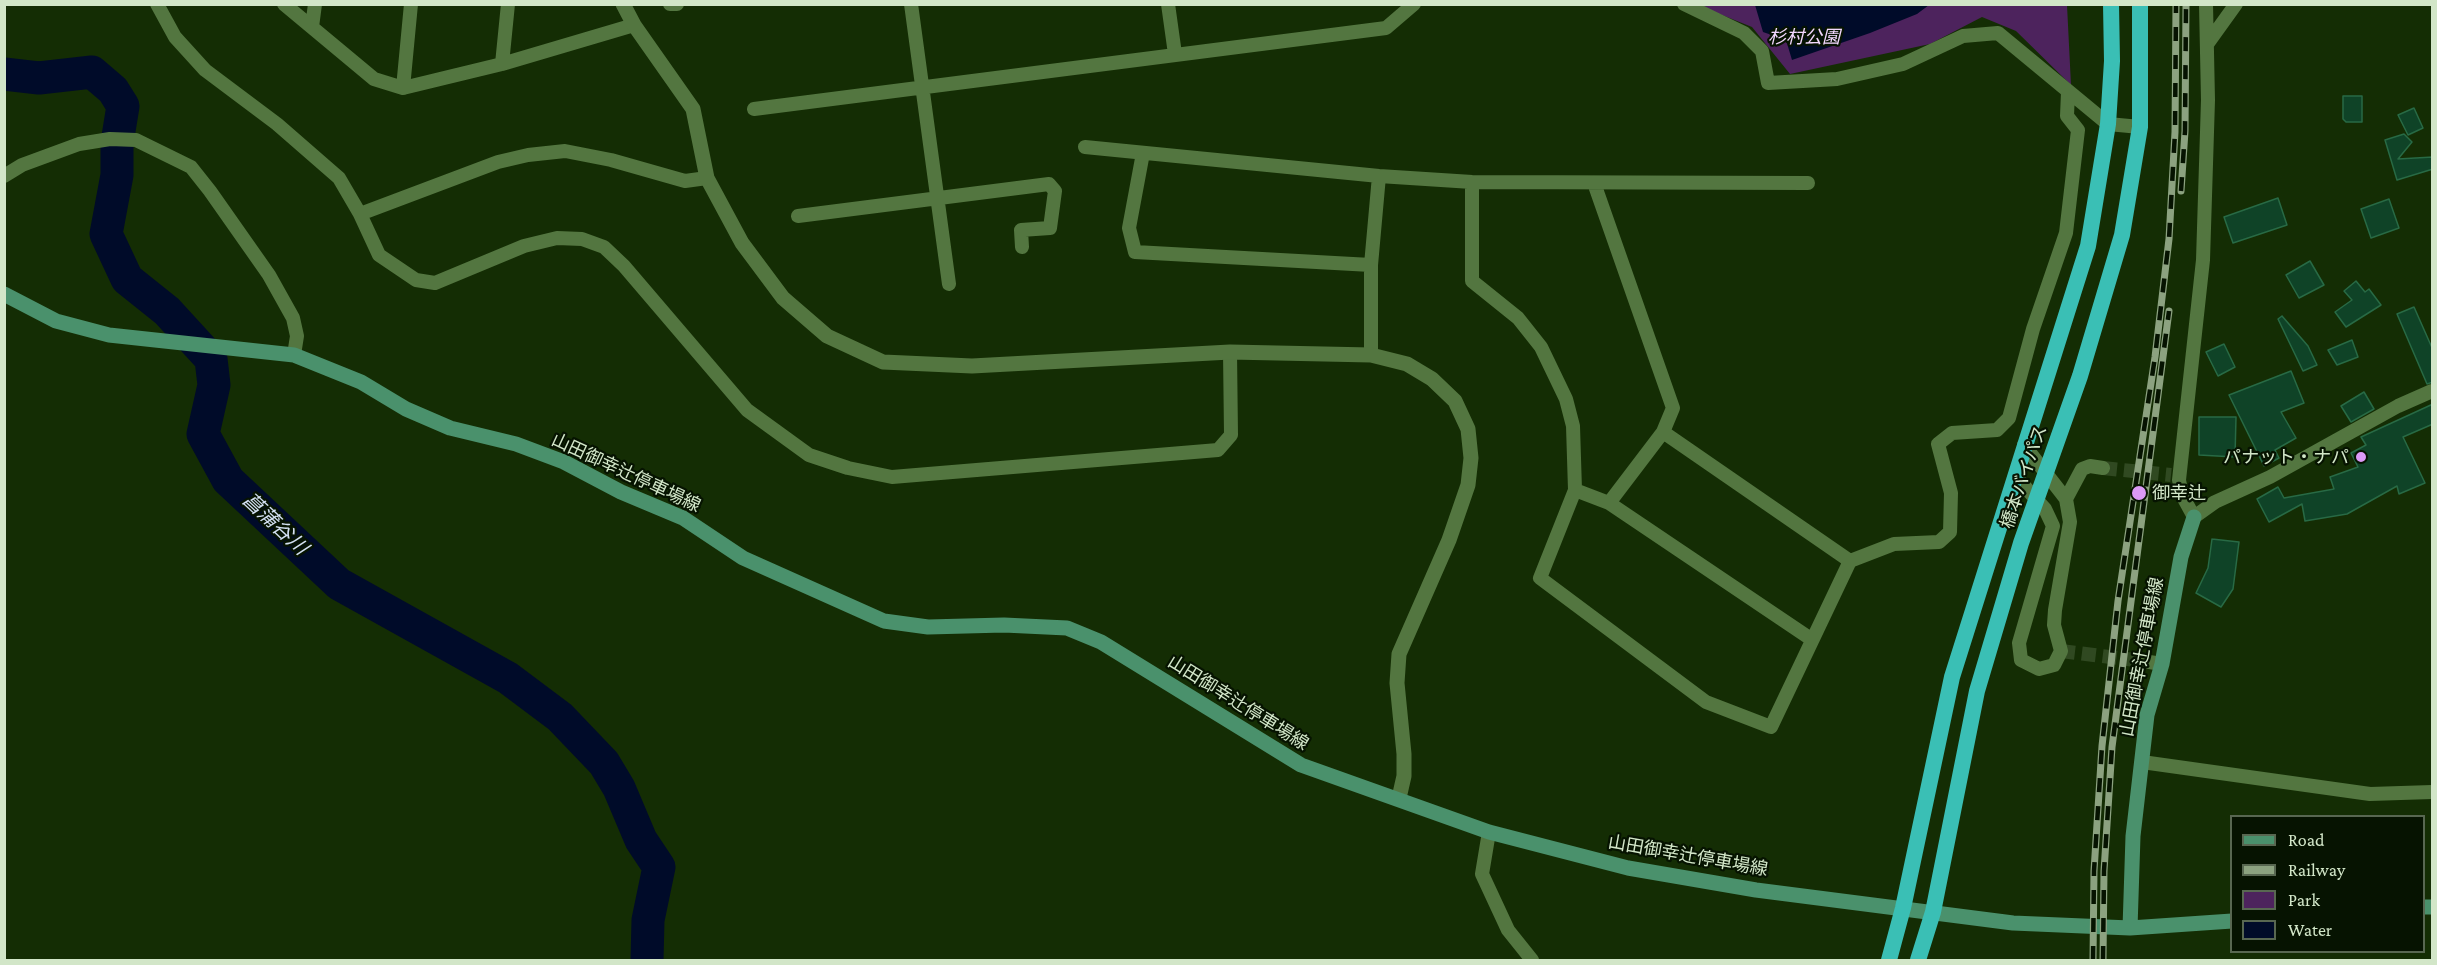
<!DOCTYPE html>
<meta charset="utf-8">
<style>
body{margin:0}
#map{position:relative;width:2437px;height:965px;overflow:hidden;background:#142d04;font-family:"Crimson Pro",serif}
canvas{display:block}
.frame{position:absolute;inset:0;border:6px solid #d2e6c8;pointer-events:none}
.legend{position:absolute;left:2230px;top:815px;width:195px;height:138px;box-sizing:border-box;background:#061301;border:2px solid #586751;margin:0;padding:8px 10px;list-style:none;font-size:18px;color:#d2e6c8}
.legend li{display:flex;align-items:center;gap:12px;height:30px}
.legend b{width:30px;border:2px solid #586751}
</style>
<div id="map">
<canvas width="2437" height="965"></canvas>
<div class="frame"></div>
<ul class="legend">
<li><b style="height:8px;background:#4a916c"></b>Road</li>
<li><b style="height:8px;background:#8ca280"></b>Railway</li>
<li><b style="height:16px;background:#4d235d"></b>Park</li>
<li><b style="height:16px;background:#000b29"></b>Water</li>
</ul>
</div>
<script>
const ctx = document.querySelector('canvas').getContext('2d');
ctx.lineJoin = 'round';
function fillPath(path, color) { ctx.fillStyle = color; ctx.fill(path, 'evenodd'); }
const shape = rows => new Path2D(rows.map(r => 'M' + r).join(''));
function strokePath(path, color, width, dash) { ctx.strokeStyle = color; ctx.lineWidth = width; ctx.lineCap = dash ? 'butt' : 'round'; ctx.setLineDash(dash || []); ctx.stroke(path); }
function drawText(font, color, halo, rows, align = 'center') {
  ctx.font = font + ' "Crimson Pro","Noto Sans JP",serif'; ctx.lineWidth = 4.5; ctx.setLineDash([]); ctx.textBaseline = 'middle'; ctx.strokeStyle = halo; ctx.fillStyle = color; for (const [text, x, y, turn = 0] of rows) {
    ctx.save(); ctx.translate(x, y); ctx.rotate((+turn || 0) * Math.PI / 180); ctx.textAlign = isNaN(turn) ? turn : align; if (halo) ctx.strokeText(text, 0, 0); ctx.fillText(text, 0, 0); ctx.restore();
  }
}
const green = shape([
 [1697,5,2067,5,2071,85,2016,31,1982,17,1930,44,1790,74,1752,27]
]);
const water = shape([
 [1755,5,1755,4,1929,5,1917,14,1870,33,1792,60,1786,40,1763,32]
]);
const river = shape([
 [4,74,39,78,92,72,113,90,123,106,117,143,117,175,106,234,127,279,167,311,211,359,214,385,203,434,228,480,339,584,508,678,560,717,604,763,619,788,641,840,659,867,648,920,647,960]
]);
const building = shape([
 [2343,96,2362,96,2362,122,2346,122,2343,119,2343,96],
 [2414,108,2423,128,2408,135,2398,115,2414,108],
 [2404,134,2412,142,2398,159,2433,157,2433,169,2397,180,2385,140,2404,134],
 [2278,198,2287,225,2233,243,2224,217,2278,198],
 [2389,199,2399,228,2371,238,2361,209,2389,199],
 [2310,261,2324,285,2299,298,2286,275,2310,261],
 [2356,281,2365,292,2369,289,2381,305,2346,327,2335,312,2352,300,2344,291,2356,281],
 [2414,307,2433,350,2433,382,2427,384,2397,314,2414,307],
 [2282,316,2308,346,2317,365,2303,371,2278,319,2282,316],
 [2352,340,2358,357,2337,365,2328,350,2352,340],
 [2224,344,2235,367,2218,376,2206,352,2224,344],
 [2291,371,2304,403,2281,412,2296,438,2275,450,2279,458,2264,466,2229,395,2291,371],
 [2364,392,2374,409,2351,422,2341,406,2364,392],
 [2433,404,2433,424,2403,437,2425,483,2399,494,2397,486,2347,514,2305,521,2302,504,2269,522,2257,499,2278,487,2284,498,2334,489,2330,477,2358,467,2351,453,2366,445,2361,437,2433,404],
 [2199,417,2236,417,2235,457,2199,455,2199,417],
 [2212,539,2239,542,2233,589,2221,607,2196,593,2208,568,2212,539]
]);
const minorTunnel = shape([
 [2103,468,2171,475],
 [2061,651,2143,661]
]);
const minor = shape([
 [157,4,175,37,205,70,277,124,339,178,360,214,379,255,416,280,435,283,524,246,557,238,582,239,604,247,624,266,747,410,809,455,848,468,892,477,1218,450,1231,435,1230,352],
 [284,4,374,79,403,88,502,64,634,25],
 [670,4,677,4],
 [911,4,949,284],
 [1168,4,1175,54],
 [1684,4,1744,33,1762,51,1768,83,1837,79,1903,64,1963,36,1998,33,2108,124,2140,127],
 [2206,4,2208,100,2203,260,2179,480,2182,495,2194,517,2215,502,2270,477,2398,406,2432,391],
 [312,27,315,4],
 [2208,43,2236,4],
 [502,64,508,4],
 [403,88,411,4],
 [754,109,1386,28,1414,4],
 [1085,147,1379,176,1472,182,1808,183],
 [1143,153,1129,228,1135,252,1371,265],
 [4,176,22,165,79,144,110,139,136,140,191,167,210,191,269,275,293,318,297,336,294,355],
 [1472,182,1472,281,1518,318,1541,347,1566,399,1573,426,1575,490,1540,578,1706,702,1771,727,1850,561,1894,544,1939,542,1950,532,1951,493,1938,444,1952,433,1997,430,2009,418,2033,329,2066,233,2078,130,2067,116,2068,92],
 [1594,183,1673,408,1663,432,1609,503],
 [360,214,498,162,528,155,565,151,611,160,685,181,707,178],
 [798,216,1049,184,1055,191,1050,228,1021,230,1022,247],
 [1371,355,1371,265,1379,176],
 [1663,432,1850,561],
 [2016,477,2045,509,2053,526,2019,643,2021,660,2039,669,2054,665,2061,651,2054,625,2055,610,2070,522,2066,499,2024,445],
 [1575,490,1609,503,1811,639],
 [2066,499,2082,469,2090,466,2103,468],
 [2143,661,2162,664],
 [2142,762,2370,794,2432,792],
 [1489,832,1482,874,1508,930,1532,960]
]);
const tertiary = shape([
 [623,4,634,25,693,109,707,178,742,243,783,298,827,336,883,362,972,366,1230,352,1371,355,1407,364,1432,379,1455,401,1468,429,1471,458,1468,485,1449,540,1399,654,1397,683,1404,754,1404,776,1399,798]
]);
const secondary = shape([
 [4,294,56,321,109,335,294,355,361,382,406,409,450,428,516,444,564,462,621,492,683,518,743,558,884,621,928,627,1004,625,1067,628,1101,642,1301,765,1489,832,1628,868,1756,890,2013,923,2130,928,2232,921],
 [2424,907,2432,907],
 [2130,928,2133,836,2147,715,2162,664,2181,557,2194,517]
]);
const trunk = shape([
 [1889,960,1903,908,1952,677,2088,246,2108,124,2112,61,2111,4],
 [1918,960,1933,912,1977,691,2021,543,2080,376,2122,235,2140,127,2140,4]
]);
const rail = shape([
 [2181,191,2185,131,2186,4],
 [2093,960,2094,871,2102,746,2118,601,2155,357,2169,239,2175,132,2176,4],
 [2103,960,2104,871,2112,747,2169,311]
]);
const markers = [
 [2361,457,6,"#db9af6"],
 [2139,493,8,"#db9af6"]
];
const parkNames = [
 ["杉村公園",1804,37]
];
const poiNames = [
 ["パナット・ナパ",2349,457],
 ["御幸辻",2152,493,"left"]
];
const streetNames = [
 ["山田御幸辻停車場線",626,473,25],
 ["橋本バイパス",2024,477,-71],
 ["山田御幸辻停車場線",2142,657,-79],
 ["山田御幸辻停車場線",1238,703,32],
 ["山田御幸辻停車場線",1688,856,10]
];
const waterNames = [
 ["菖蒲谷川",275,524,43]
];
fillPath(green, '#4d235d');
fillPath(water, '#000b29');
strokePath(river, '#000b29', 33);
fillPath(building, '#0f4327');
strokePath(building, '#286a45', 1.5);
strokePath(minorTunnel, '#304921', 14, [14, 7]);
strokePath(minor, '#537640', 14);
strokePath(tertiary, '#537640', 15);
strokePath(secondary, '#4a916c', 15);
strokePath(trunk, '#3abfb5', 16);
strokePath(rail, '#8ca280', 7);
strokePath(rail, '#061301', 4.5, [14]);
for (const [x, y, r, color] of markers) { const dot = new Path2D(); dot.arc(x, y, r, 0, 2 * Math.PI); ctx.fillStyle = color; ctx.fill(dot); strokePath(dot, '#061301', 2); }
drawText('italic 18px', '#f3d8fe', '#061301', parkNames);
drawText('18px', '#d2e6c8', '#061301', poiNames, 'right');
drawText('18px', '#d2e6c8', '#061301', streetNames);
drawText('italic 20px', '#d4e1f3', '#061301', waterNames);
</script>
